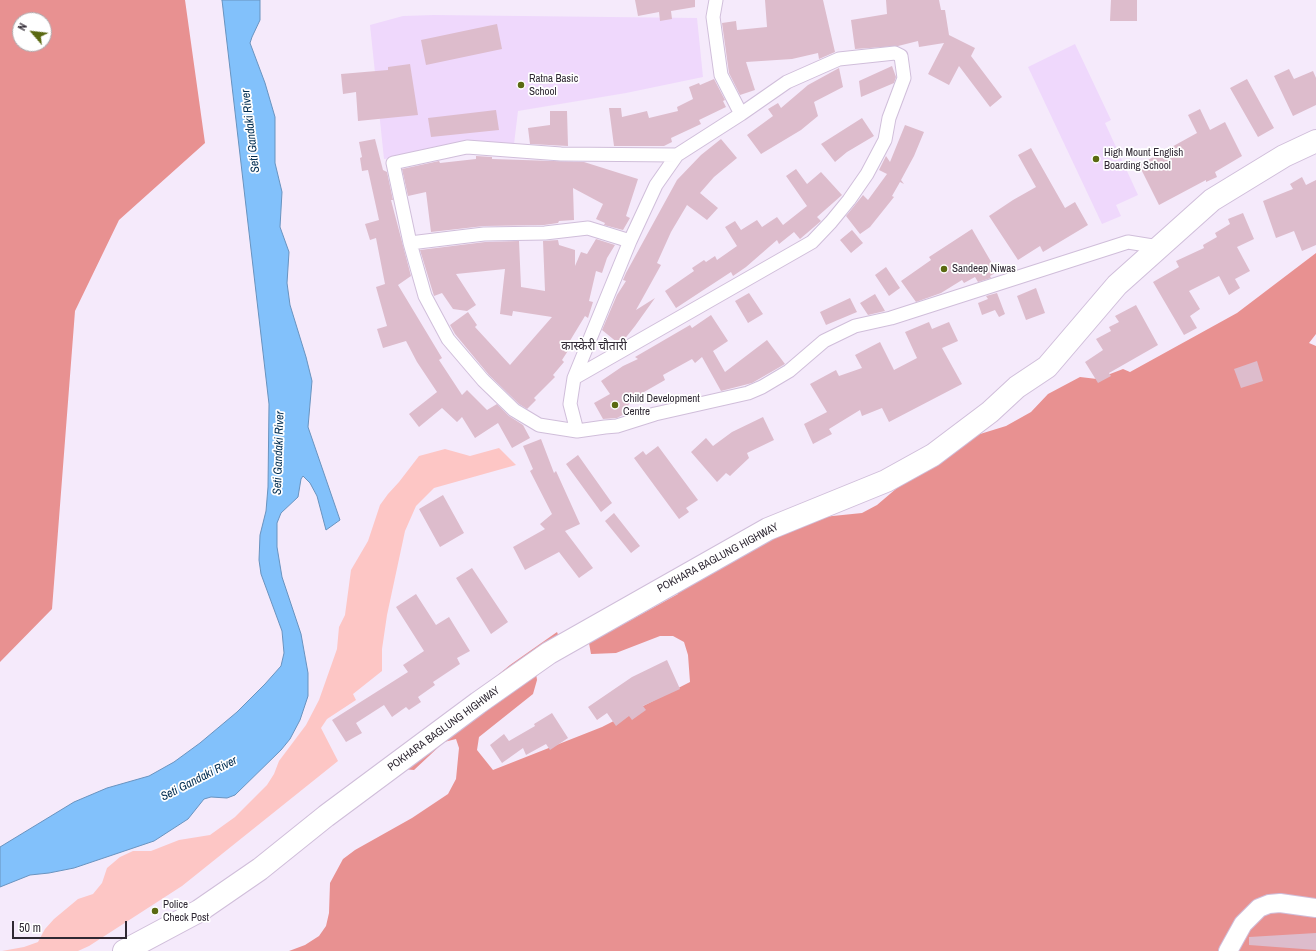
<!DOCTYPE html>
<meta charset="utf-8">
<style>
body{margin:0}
#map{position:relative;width:1316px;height:951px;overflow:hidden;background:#f5eafb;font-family:"Archivo Narrow",sans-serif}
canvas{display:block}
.north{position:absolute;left:12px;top:12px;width:40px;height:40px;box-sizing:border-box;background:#fff;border:1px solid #aca9ad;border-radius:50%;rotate:298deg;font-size:11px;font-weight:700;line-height:16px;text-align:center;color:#2f2833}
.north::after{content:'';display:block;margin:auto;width:14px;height:18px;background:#5a6911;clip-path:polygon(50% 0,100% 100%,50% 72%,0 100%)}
.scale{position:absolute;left:12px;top:921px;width:115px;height:18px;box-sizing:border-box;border:2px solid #2f2833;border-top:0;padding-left:5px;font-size:12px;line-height:14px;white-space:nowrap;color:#2f2833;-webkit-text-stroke:3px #fff;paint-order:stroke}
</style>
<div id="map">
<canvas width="1316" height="951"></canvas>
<div class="north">N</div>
<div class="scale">50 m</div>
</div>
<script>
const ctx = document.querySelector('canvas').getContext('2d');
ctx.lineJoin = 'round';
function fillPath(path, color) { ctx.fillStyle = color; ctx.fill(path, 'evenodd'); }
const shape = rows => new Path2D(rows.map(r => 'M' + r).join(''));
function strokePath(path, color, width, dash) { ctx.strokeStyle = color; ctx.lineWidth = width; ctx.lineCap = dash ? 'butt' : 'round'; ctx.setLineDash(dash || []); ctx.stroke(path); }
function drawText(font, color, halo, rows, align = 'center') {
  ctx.font = font + ' "Archivo Narrow","Noto Sans Devanagari",sans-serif'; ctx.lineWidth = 3.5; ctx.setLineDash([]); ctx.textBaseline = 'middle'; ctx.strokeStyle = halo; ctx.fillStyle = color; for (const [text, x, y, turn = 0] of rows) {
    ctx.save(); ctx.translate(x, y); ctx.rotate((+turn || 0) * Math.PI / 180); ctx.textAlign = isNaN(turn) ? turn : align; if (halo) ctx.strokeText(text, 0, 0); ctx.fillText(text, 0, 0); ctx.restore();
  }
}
const built = shape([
 [434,15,697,18,703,77,626,93,518,111,514,144,384,159,370,25,403,16],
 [1075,44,1111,120,1105,123,1138,195,1116,205,1121,216,1102,224,1028,67]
]);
const green = shape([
 [499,448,516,465,434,488,416,506,405,531,387,615,382,649,382,671,353,694,356,700,327,719,321,728,338,761,182,886,89,946,78,951,2,951,24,947,38,942,45,929,54,919,78,899,93,894,102,883,107,868,120,857,133,851,151,851,179,840,210,835,235,817,267,785,274,774,279,761,306,725,319,700,337,649,339,627,345,615,351,570,368,541,380,505,388,494,399,482,419,456,445,449,470,456]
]);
const forest = shape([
 [0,0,185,0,205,143,119,220,75,311,52,609,0,662],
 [20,20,44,20,44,44,20,44],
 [1316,253,1316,334,1309,343,1316,346,1316,951,289,951,305,945,319,936,326,926,329,913,330,883,343,859,355,850,412,818,448,794,456,779,459,748,456,739,444,742,414,770,402,769,420,738,510,665,557,632,559,637,535,666,537,680,533,694,479,737,477,750,493,770,602,727,690,682,688,655,684,642,673,636,660,636,616,653,591,654,589,643,678,594,669,576,823,517,862,513,877,505,897,488,915,466,951,443,1006,426,1031,412,1048,394,1080,377,1097,379,1123,369,1130,372,1237,313]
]);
const water = shape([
 [222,0,260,0,260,20,252,37,250,43,265,83,275,117,275,163,282,192,280,227,289,252,287,283,290,305,306,357,312,381,308,427,340,520,326,530,317,496,310,483,303,476,301,479,298,497,281,513,277,523,277,547,282,577,301,634,308,673,308,696,300,720,290,739,281,750,235,795,227,798,211,797,204,799,188,819,154,841,74,868,49,873,30,875,0,887,0,847,74,802,107,788,149,776,174,762,200,743,237,712,265,684,281,666,284,653,282,631,261,574,259,560,260,535,266,511,268,487,269,404,222,0]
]);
const building = shape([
 [635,0,695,0,695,7,671,11,672,19,660,21,659,12,638,16],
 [765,0,823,0,835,52,819,59,818,53,792,59,746,62,755,90,740,95,729,73,722,23,736,21,737,30,767,27],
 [886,0,939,0,941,10,945,10,949,35,975,48,971,56,1002,97,990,107,959,66,949,85,928,74,944,43,919,47,918,41,898,46,855,49,851,20,887,14],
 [1111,0,1137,0,1137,21,1110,21],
 [497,24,502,49,426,65,421,40],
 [410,64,418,115,358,121,356,92,343,94,341,74,388,70,388,67],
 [892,66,896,77,894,83,861,97,859,81],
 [839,68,843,87,814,102,818,116,801,130,761,154,747,135,773,116,768,109,778,103,781,108,808,85],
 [1289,69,1294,79,1313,71,1316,78,1316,105,1293,116,1274,76],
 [714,79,725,100,723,101,726,107,699,120,701,124,671,138,672,142,664,146,614,146,609,108,621,108,622,117,647,111,649,118,678,111,677,107,693,99,689,87,699,83,700,85],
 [1247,79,1274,128,1258,137,1230,88],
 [1200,109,1210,130,1225,122,1242,156,1215,172,1217,177,1206,182,1206,180,1159,205,1139,165,1197,133,1188,115],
 [496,110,499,130,431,137,428,118],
 [550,111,567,111,568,146,530,144,528,128,550,125],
 [862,118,874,136,847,152,835,162,821,144],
 [905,125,924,132,914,156,901,180,904,184,900,182,892,196,894,197,870,227,860,234,846,216,863,195,868,200,887,174,879,170,886,156,890,162],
 [375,139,383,170,387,172,393,200,391,200,411,276,398,285,442,358,439,360,462,395,467,390,487,410,497,404,509,416,523,425,530,438,512,448,498,423,475,438,462,417,457,422,442,408,419,427,409,414,437,392,417,362,406,341,383,348,377,329,387,326,376,287,385,284,376,238,370,240,365,224,379,220,368,170,362,171,360,158,362,157,359,142],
 [721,139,737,158,714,177,700,193,718,208,707,220,687,205,671,232,657,263,661,265,636,310,655,298,635,326,623,341,618,343,602,330,617,295,626,281,623,280,626,273,677,180,701,155],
 [1031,148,1065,208,1075,202,1088,225,1043,252,1040,246,1018,260,989,216,1013,200,1036,187,1018,155],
 [476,156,492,157,492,159,584,162,638,179,626,216,630,218,623,230,604,225,605,223,596,219,603,204,573,188,574,220,559,221,558,223,544,225,484,226,431,232,426,192,408,196,402,169,439,161,440,163,476,159],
 [796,169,807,184,821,172,842,195,817,217,821,221,800,239,794,232,779,244,777,240,746,267,733,276,731,272,676,308,665,291,694,271,692,268,704,260,706,262,715,256,717,260,737,246,725,227,735,221,741,230,757,220,762,227,777,217,783,225,807,206,786,176],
 [1302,177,1306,185,1316,180,1316,245,1302,251,1294,231,1276,238,1263,201,1293,189,1290,184],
 [1243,213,1254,239,1237,247,1250,271,1235,279,1240,288,1229,295,1219,276,1189,291,1200,309,1190,316,1197,328,1184,335,1153,282,1179,267,1176,261,1204,248,1203,245,1217,237,1215,233,1230,224,1228,219],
 [972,229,997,272,990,276,991,278,978,282,975,277,964,283,962,280,941,293,916,302,901,281,931,260,929,257],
 [852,230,863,243,851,253,840,240],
 [596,239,615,245,607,258,602,273,596,271,589,301,593,302,588,318,585,316,568,344,571,346,562,360,564,362,553,375,555,377,534,398,536,400,527,409,519,404,489,375,455,334,450,325,468,312,477,325,475,327,510,365,552,317,513,311,512,316,500,314,505,269,456,274,476,305,467,311,453,309,442,293,434,296,420,250,485,242,519,241,521,287,545,291,543,241,558,240,559,245,575,250,575,266,581,252,587,254],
 [886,267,900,288,889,296,875,275],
 [1036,288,1045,313,1026,320,1017,296],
 [749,293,763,314,748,323,735,301],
 [997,293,1005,314,999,317,995,310,982,315,978,303,988,299,986,296],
 [875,294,885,311,868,315,860,303],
 [850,298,857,312,826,325,820,312],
 [1136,305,1158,345,1109,373,1111,376,1098,383,1085,362,1103,350,1096,339,1111,331,1109,327,1119,322,1115,316],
 [711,315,728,341,713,351,725,372,767,340,785,364,752,383,721,391,702,357,695,363,692,359,663,375,665,380,644,392,628,405,632,410,617,418,603,419,594,403,610,394,601,381,623,366,638,359,635,357,690,325,692,328],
 [929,322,932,329,949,322,958,341,942,348,962,384,889,422,882,408,862,416,860,410,829,429,832,434,813,444,804,424,827,412,810,384,836,370,839,376,862,368,855,355,880,342,894,370,917,358,905,332],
 [1257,361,1263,381,1241,388,1234,369],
 [763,417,774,440,747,453,749,458,730,476,726,473,717,482,691,452,706,438,713,446,732,432],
 [541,439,554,473,556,471,580,524,565,531,593,568,579,578,559,552,525,570,513,547,545,529,540,524,552,514,530,471,533,469,523,446],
 [658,446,698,500,686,508,689,512,679,519,634,458,643,451,646,455],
 [578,455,612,503,601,512,566,464],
 [443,495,464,533,440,547,419,509],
 [614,513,640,546,631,553,605,521],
 [472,568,508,622,491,634,456,578],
 [416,594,436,625,449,617,470,651,457,658,460,664,433,682,435,685,418,697,421,702,409,710,406,707,392,717,384,705,356,723,362,733,346,742,332,720,408,672,403,665,424,651,396,607],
 [667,660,680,689,643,706,646,710,632,720,629,716,616,726,607,713,597,720,588,707,632,677],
 [552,713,568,738,550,750,546,744,526,755,523,748,502,763,490,745,504,734,509,741,535,726,534,724],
 [1316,933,1316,950,1249,945,1249,937]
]);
const street = shape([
 [716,0,713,17,721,75,741,114],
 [677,155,561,154,467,147,393,163,410,243,425,296,448,339,483,380,514,410,539,425,577,431,605,427,617,426,655,414,748,393,762,387,789,371,824,341,855,326,891,318,1128,242,1159,247],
 [410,243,484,234,545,233,588,228,630,241],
 [574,378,812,242,831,222,849,200,867,174,885,140,889,118,904,78,901,56,895,53,839,59,787,82,741,114,677,155,656,185,630,241,574,378,570,404,577,431]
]);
const secondary = shape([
 [1228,951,1243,924,1259,908,1269,904,1280,903,1316,908]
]);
const highway = shape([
 [124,951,199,911,260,869,326,816,478,703,549,653,768,529,886,481,933,455,990,412,1017,387,1047,367,1117,285,1212,200,1284,156,1316,141]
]);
const markers = [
 [521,85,4,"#5a6911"],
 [1096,159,4,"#5a6911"],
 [944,269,4,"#5a6911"],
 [615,405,4,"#5a6911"],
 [155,911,4,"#5a6911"]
];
const poiNames = [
 ["Ratna Basic",529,79],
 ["School",529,92],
 ["High Mount English",1104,153],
 ["Boarding School",1104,166],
 ["Sandeep Niwas",952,269],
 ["Child Development",623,399],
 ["Centre",623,412],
 ["Police",163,905],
 ["Check Post",163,918]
];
const streetNames = [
 ["POKHARA BAGLUNG HIGHWAY",718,558,-28],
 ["POKHARA BAGLUNG HIGHWAY",444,729,-36]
];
const waterNames = [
 ["Seti Gandaki River",251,131,-97],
 ["Seti Gandaki River",279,453,-88],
 ["Seti Gandaki River",199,779,-27]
];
const neighbourhoodNames = [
 ["कास्केरी चौतारी",594,347]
];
fillPath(built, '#efd8fc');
fillPath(green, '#fdc6c5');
fillPath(forest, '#e89191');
fillPath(water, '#82c1fb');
strokePath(water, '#6993bf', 1);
fillPath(building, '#ddbccc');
strokePath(street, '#d0beda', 15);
strokePath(secondary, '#d0beda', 20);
strokePath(highway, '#d0beda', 24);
strokePath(street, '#fff', 13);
strokePath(secondary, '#fff', 18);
strokePath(highway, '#fff', 22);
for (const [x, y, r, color] of markers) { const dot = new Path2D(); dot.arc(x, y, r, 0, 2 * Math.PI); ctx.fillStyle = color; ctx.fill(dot); strokePath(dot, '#fff', 1.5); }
drawText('11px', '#2f2833', '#fff', poiNames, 'left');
drawText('11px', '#2f2833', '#fff', streetNames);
drawText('italic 12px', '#002d51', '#fff', waterNames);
drawText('12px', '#2f2833', '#fff', neighbourhoodNames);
</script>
